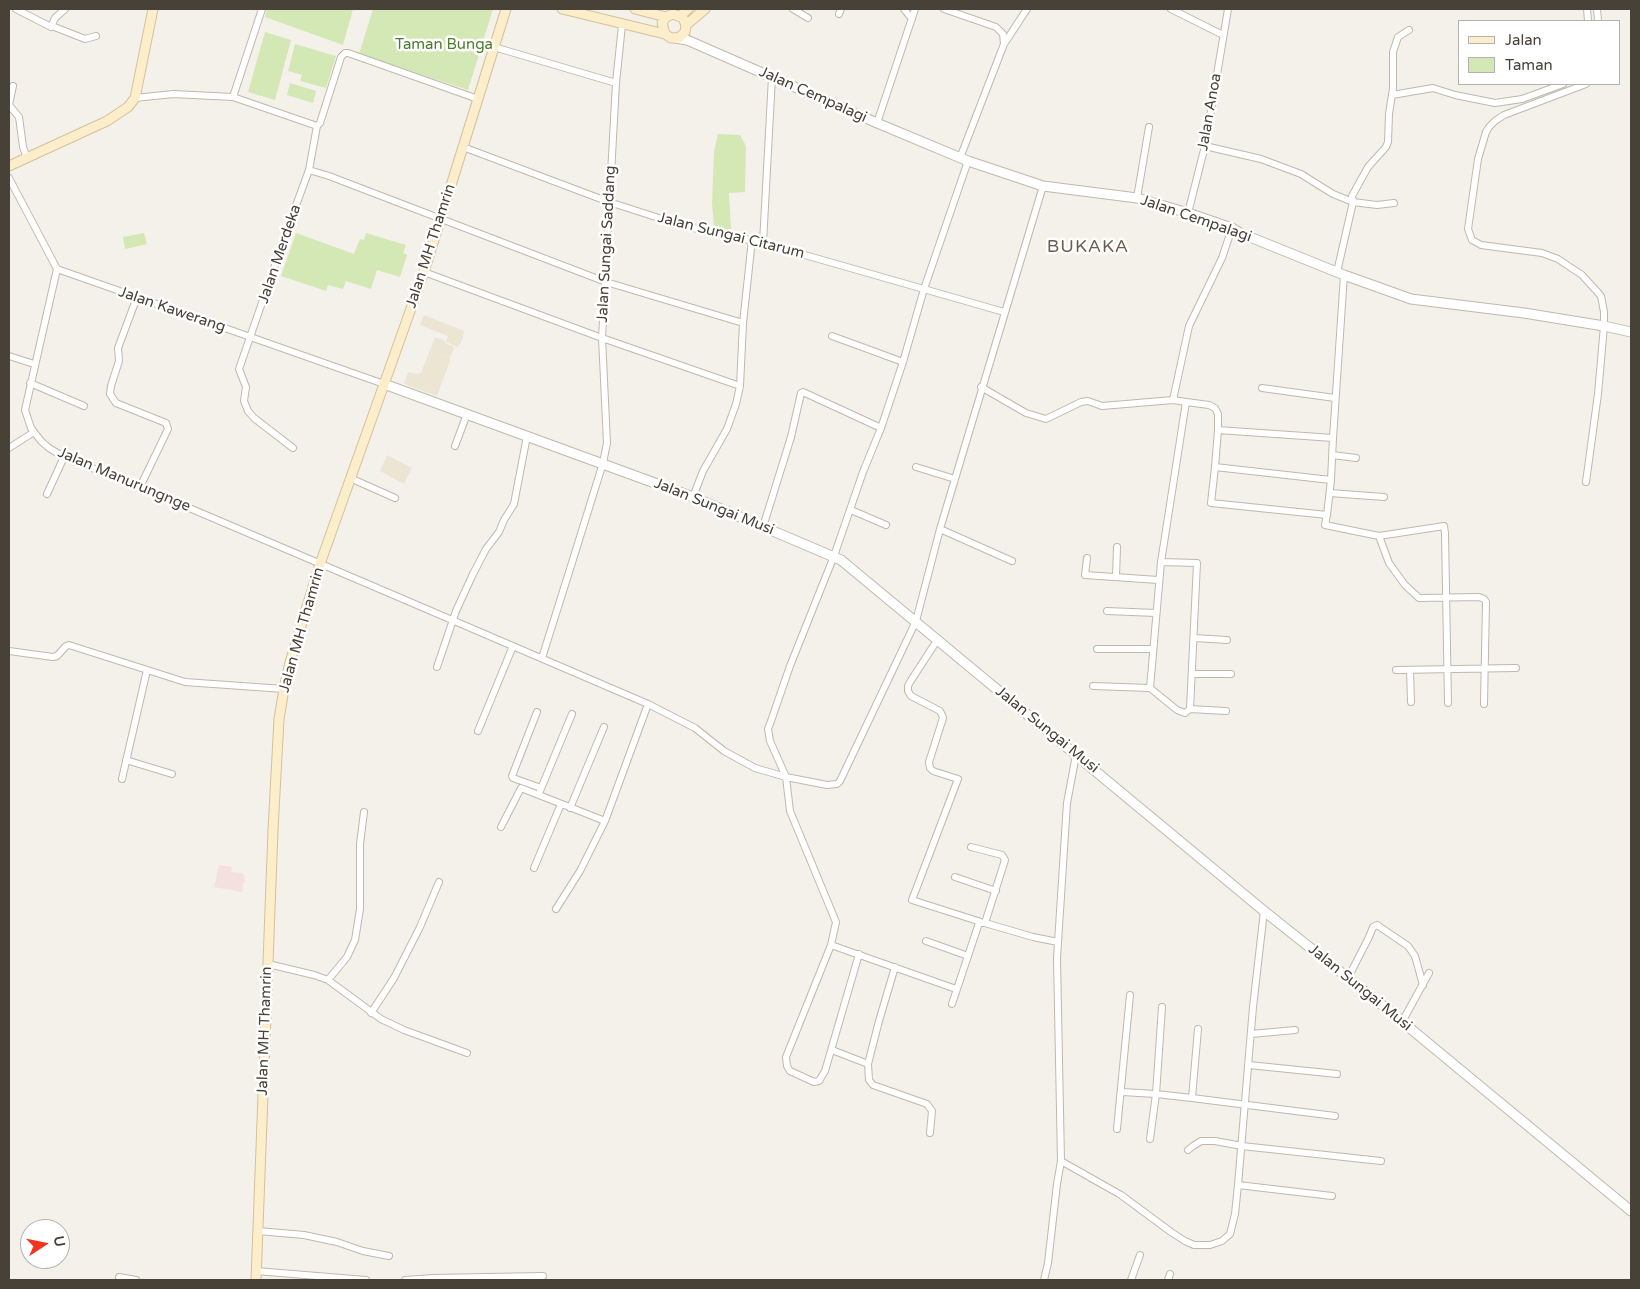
<!DOCTYPE html>
<style>
body{margin:0}
#map{position:relative;width:1640px;height:1289px;overflow:hidden;background:#f4f1ea;font-family:"Varela Round",sans-serif}
canvas{display:block}
.frame{position:absolute;inset:0;border:10px solid #484138;pointer-events:none}
.legend{position:absolute;left:1458px;top:20px;width:162px;height:65px;box-sizing:border-box;background:#fff;border:1px solid #b6b3af;margin:0;padding:6px 9px;list-style:none;font-size:15px;color:#484138}
.legend li{display:flex;align-items:center;gap:10px;height:25px}
.legend b{width:25px;border:1px solid #b6b3af}
.north{position:absolute;left:20px;top:1219px;width:50px;height:50px;box-sizing:border-box;background:#fff;border:1px solid #b6b3af;border-radius:50%;rotate:79deg;font-size:14px;font-weight:700;line-height:20px;text-align:center;color:#484138}
.north::after{content:'';display:block;margin:auto;width:18px;height:22px;background:#f53420;clip-path:polygon(50% 0,100% 100%,50% 72%,0 100%)}
</style>
<div id="map">
<canvas width="1640" height="1289"></canvas>
<div class="frame"></div>
<ul class="legend">
<li><b style="height:6px;background:#fdeecb"></b>Jalan</li>
<li><b style="height:14px;background:#d3e8b4"></b>Taman</li>
</ul>
<div class="north">U</div>
</div>
<script>
const ctx = document.querySelector('canvas').getContext('2d');
ctx.lineJoin = 'round';
function fillPath(path, color) { ctx.fillStyle = color; ctx.fill(path, 'evenodd'); }
const shape = rows => new Path2D(rows.map(r => 'M' + r).join(''));
function strokePath(path, color, width, dash) { ctx.strokeStyle = color; ctx.lineWidth = width; ctx.lineCap = dash ? 'butt' : 'round'; ctx.setLineDash(dash || []); ctx.stroke(path); }
function drawText(font, color, halo, rows, align = 'center') {
  ctx.font = font + ' "Varela Round",sans-serif'; ctx.lineWidth = 5; ctx.setLineDash([]); ctx.textBaseline = 'middle'; ctx.strokeStyle = halo; ctx.fillStyle = color; for (const [text, x, y, turn = 0] of rows) {
    ctx.save(); ctx.translate(x, y); ctx.rotate((+turn || 0) * Math.PI / 180); ctx.textAlign = isNaN(turn) ? turn : align; if (halo) ctx.strokeText(text, 0, 0); ctx.fillText(text, 0, 0); ctx.restore();
  }
}
const education = shape([
 [424,315,464,331,462,341,458,347,446,342,448,336,420,325],
 [435,337,445,341,445,343,453,346,454,349,450,357,441,354,443,346,441,354,451,358,437,396,404,384,408,372,416,374,421,373],
 [387,455,412,468,404,484,380,471]
]);
const medical = shape([
 [219,865,232,867,231,872,243,873,245,881,243,883,242,892,214,887]
]);
const green = shape([
 [267,9,353,9,343,45,265,17],
 [373,9,493,9,468,90,359,54],
 [265,32,291,40,275,100,248,92],
 [295,44,336,56,326,88,300,81,302,75,288,71],
 [290,83,316,91,313,103,287,95],
 [718,134,740,135,746,146,745,192,729,193,731,230,714,227,712,203,714,152],
 [144,233,147,244,125,249,123,237],
 [296,233,354,254,360,239,364,240,366,233,406,245,403,253,407,255,400,277,377,270,371,289,346,281,343,289,328,285,326,291,281,276]
]);
const minor = shape([
 [16,9,51,27,55,18,65,9],
 [793,9,808,18],
 [904,9,912,19],
 [944,9,996,27,1003,34,1004,44],
 [1171,9,1223,35],
 [1587,9,1588,21],
 [1597,9,1598,21],
 [839,14,841,9],
 [52,26,85,39,96,36],
 [494,47,616,83],
 [1392,95,1433,88,1455,95,1495,103,1522,99,1563,84],
 [233,97,262,9],
 [135,98,173,94,233,97,317,126],
 [9,105,19,117,23,147,27,158],
 [9,105,13,86],
 [877,123,915,9],
 [1205,146,1261,159,1301,174,1333,194,1353,202,1352,196,1363,176,1368,167,1386,147,1388,142,1389,114,1393,88,1393,52,1398,37,1409,30],
 [463,147,609,202,684,226,763,243,1004,312],
 [960,158,1004,44,1027,9],
 [968,161,924,289,903,362,881,428,863,472,834,556,790,666,771,721,768,729,770,741,786,777,827,785,837,784,840,781,916,621,940,529,1043,186],
 [309,170,329,176,606,282,743,323],
 [9,178,57,269,384,384],
 [1137,198,1149,127],
 [1188,213,1205,146,1228,9],
 [763,243,772,77],
 [57,269,25,410,31,428,41,441,49,448,64,457,140,487,389,593,648,704,695,728,724,751,755,768,786,777,790,811,836,922,831,945,956,989],
 [424,272,602,338,740,386],
 [1337,272,1353,202,1377,205,1394,203],
 [137,297,118,348,119,361,111,386,110,394,116,403,166,423,168,429,140,487],
 [832,336,903,362],
 [9,356,34,364],
 [30,383,84,406],
 [981,387,1026,413,1046,419,1081,402,1088,401,1102,406,1173,400,1189,326,1222,258,1232,228],
 [1262,388,1335,398],
 [1186,402,1209,405,1215,408,1218,414,1218,430],
 [455,446,467,414],
 [9,448,34,432],
 [293,448,254,418,248,411,244,401,246,387,239,369,291,219,309,170,317,126,320,123,341,57,345,53,348,53,478,99],
 [1332,455,1356,458],
 [916,467,955,479],
 [1215,467,1218,430,1333,438,1344,275],
 [350,478,395,498],
 [1331,480,1215,467,1211,503,1327,515,1331,480,1333,438],
 [1586,482,1598,394,1604,326,1604,312,1601,296,1582,275,1558,259,1542,253,1481,245,1472,240,1468,229,1478,159,1486,132,1489,127,1495,121,1504,115,1586,84],
 [1330,493,1384,497],
 [47,494,64,457],
 [693,497,703,471,727,429,736,404,740,386,743,323,752,240],
 [851,510,886,525],
 [1327,515,1325,525,1379,536,1444,526,1445,533,1448,703],
 [763,527,791,437,801,393,803,392,881,428],
 [940,529,1012,561],
 [1379,536,1389,563,1405,585,1419,598,1479,597,1484,599,1486,602,1484,704],
 [1087,558,1085,575,1158,580],
 [1116,577,1117,547],
 [1107,611,1156,613],
 [1194,638,1227,640],
 [938,639,910,682,908,686,908,691,911,696,940,711,942,715,943,718,929,762,930,768,933,771,958,779,912,900,981,922],
 [1097,649,1153,649],
 [9,651,53,657,57,656,66,646,69,645,185,682,284,689],
 [542,658,570,569,603,463,607,443,602,338,616,83,622,25],
 [437,667,456,611,473,574,486,549,499,532,504,520,514,504,527,436],
 [1396,670,1516,668],
 [1410,670,1411,702],
 [1193,674,1231,674],
 [1093,686,1150,688,1177,710,1185,713,1190,709,1197,563,1161,562],
 [1150,688,1161,562,1186,402,1173,400],
 [1190,709,1226,711],
 [537,712,512,776,513,778,541,788],
 [478,731,513,646],
 [126,760,172,774],
 [122,779,147,670],
 [540,791,572,714],
 [570,808,604,727],
 [501,827,521,788,605,821],
 [971,847,1002,855,1005,860,985,923],
 [534,868,561,804],
 [955,877,996,891],
 [556,909,580,871,605,821,648,704],
 [926,941,968,956],
 [831,945,786,1057,787,1066,790,1071,814,1082,819,1081,825,1071,859,954],
 [268,964,314,975,328,980,347,957,355,940,360,909,360,844,364,812],
 [895,967,879,1021,868,1064,869,1080,873,1085,927,1104,932,1111,930,1133],
 [1348,978,1369,937,1373,927,1377,925,1408,946,1415,956,1423,985],
 [328,980,381,1019,404,1030,467,1053],
 [952,1004,979,923,985,923,1033,937,1058,942],
 [371,1013,394,978,420,927,439,882],
 [1402,1022,1429,973],
 [1198,1029,1192,1098,1335,1116],
 [1251,1034,1295,1030],
 [832,1050,868,1064],
 [1249,1065,1337,1074],
 [1122,1092,1156,1094,1192,1098],
 [1117,1129,1130,995],
 [1150,1139,1156,1094,1162,1007],
 [1188,1150,1193,1146,1201,1141,1215,1141,1242,1146,1381,1161],
 [1061,1161,1121,1195,1171,1232,1185,1241,1194,1245,1210,1245,1222,1241,1230,1234,1235,1214,1238,1185,1253,1007,1264,911],
 [1238,1185,1332,1196],
 [258,1231,304,1235,337,1242,363,1251,389,1256],
 [256,1271,366,1280],
 [119,1277,136,1280],
 [405,1280,433,1278,543,1276],
 [1044,1280,1048,1263,1057,1184,1061,1161,1057,958,1067,803,1076,755],
 [1131,1280,1140,1255],
 [1168,1280,1170,1274]
]);
const tertiary = shape([
 [675,38,687,40,877,123,968,161,1043,186,1137,198,1188,213,1232,228,1240,233,1344,275,1411,299,1524,313,1604,326,1631,332],
 [384,384,693,497,841,560,1264,911,1382,1005,1631,1211]
]);
const secondary = shape([
 [562,9,665,34,671,38,679,38,685,32,686,25,683,18,673,14,666,17,662,23,665,34],
 [635,9,666,17],
 [680,16,688,9],
 [686,25,705,9],
 [9,166,107,121,128,107,135,98,153,9],
 [256,1280,273,830,279,719,284,689,290,662,320,564,424,272,506,9]
]);
const parkNames = [
 ["Taman Bunga",444,45]
];
const streetNames = [
 ["Jalan Cempalagi",813,95,24],
 ["Jalan Anoa",1210,112,-80],
 ["Jalan Cempalagi",1196,219,19],
 ["Jalan Sungai Citarum",731,236,14],
 ["Jalan Sungai Saddang",607,244,-87],
 ["Jalan MH Thamrin",431,246,-72],
 ["Jalan Merdeka",280,254,-71],
 ["Jalan Kawerang",172,310,19],
 ["Jalan Manurungnge",124,480,23],
 ["Jalan Sungai Musi",714,507,22],
 ["Jalan MH Thamrin",302,630,-74],
 ["Jalan Sungai Musi",1047,730,39],
 ["Jalan Sungai Musi",1360,988,39],
 ["Jalan MH Thamrin",265,1031,-88]
];
const quarterNames = [
 ["BUKAKA",1088,247]
];
fillPath(education, '#ede5d4');
fillPath(medical, '#f4e0de');
fillPath(green, '#d3e8b4');
strokePath(minor, '#c0b8ac', 8);
strokePath(tertiary, '#c0b8ac', 11);
strokePath(secondary, '#d3c19a', 11);
strokePath(minor, '#fff', 6);
strokePath(tertiary, '#fff', 9);
strokePath(secondary, '#fdeecb', 9);
drawText('15px', '#4d7a2c', '#fff', parkNames);
drawText('15px', '#484138', '#fff', streetNames);
ctx.letterSpacing = '1px';
drawText('18px', '#6b5e4f', '#fff', quarterNames);
ctx.letterSpacing = '0px';
</script>
